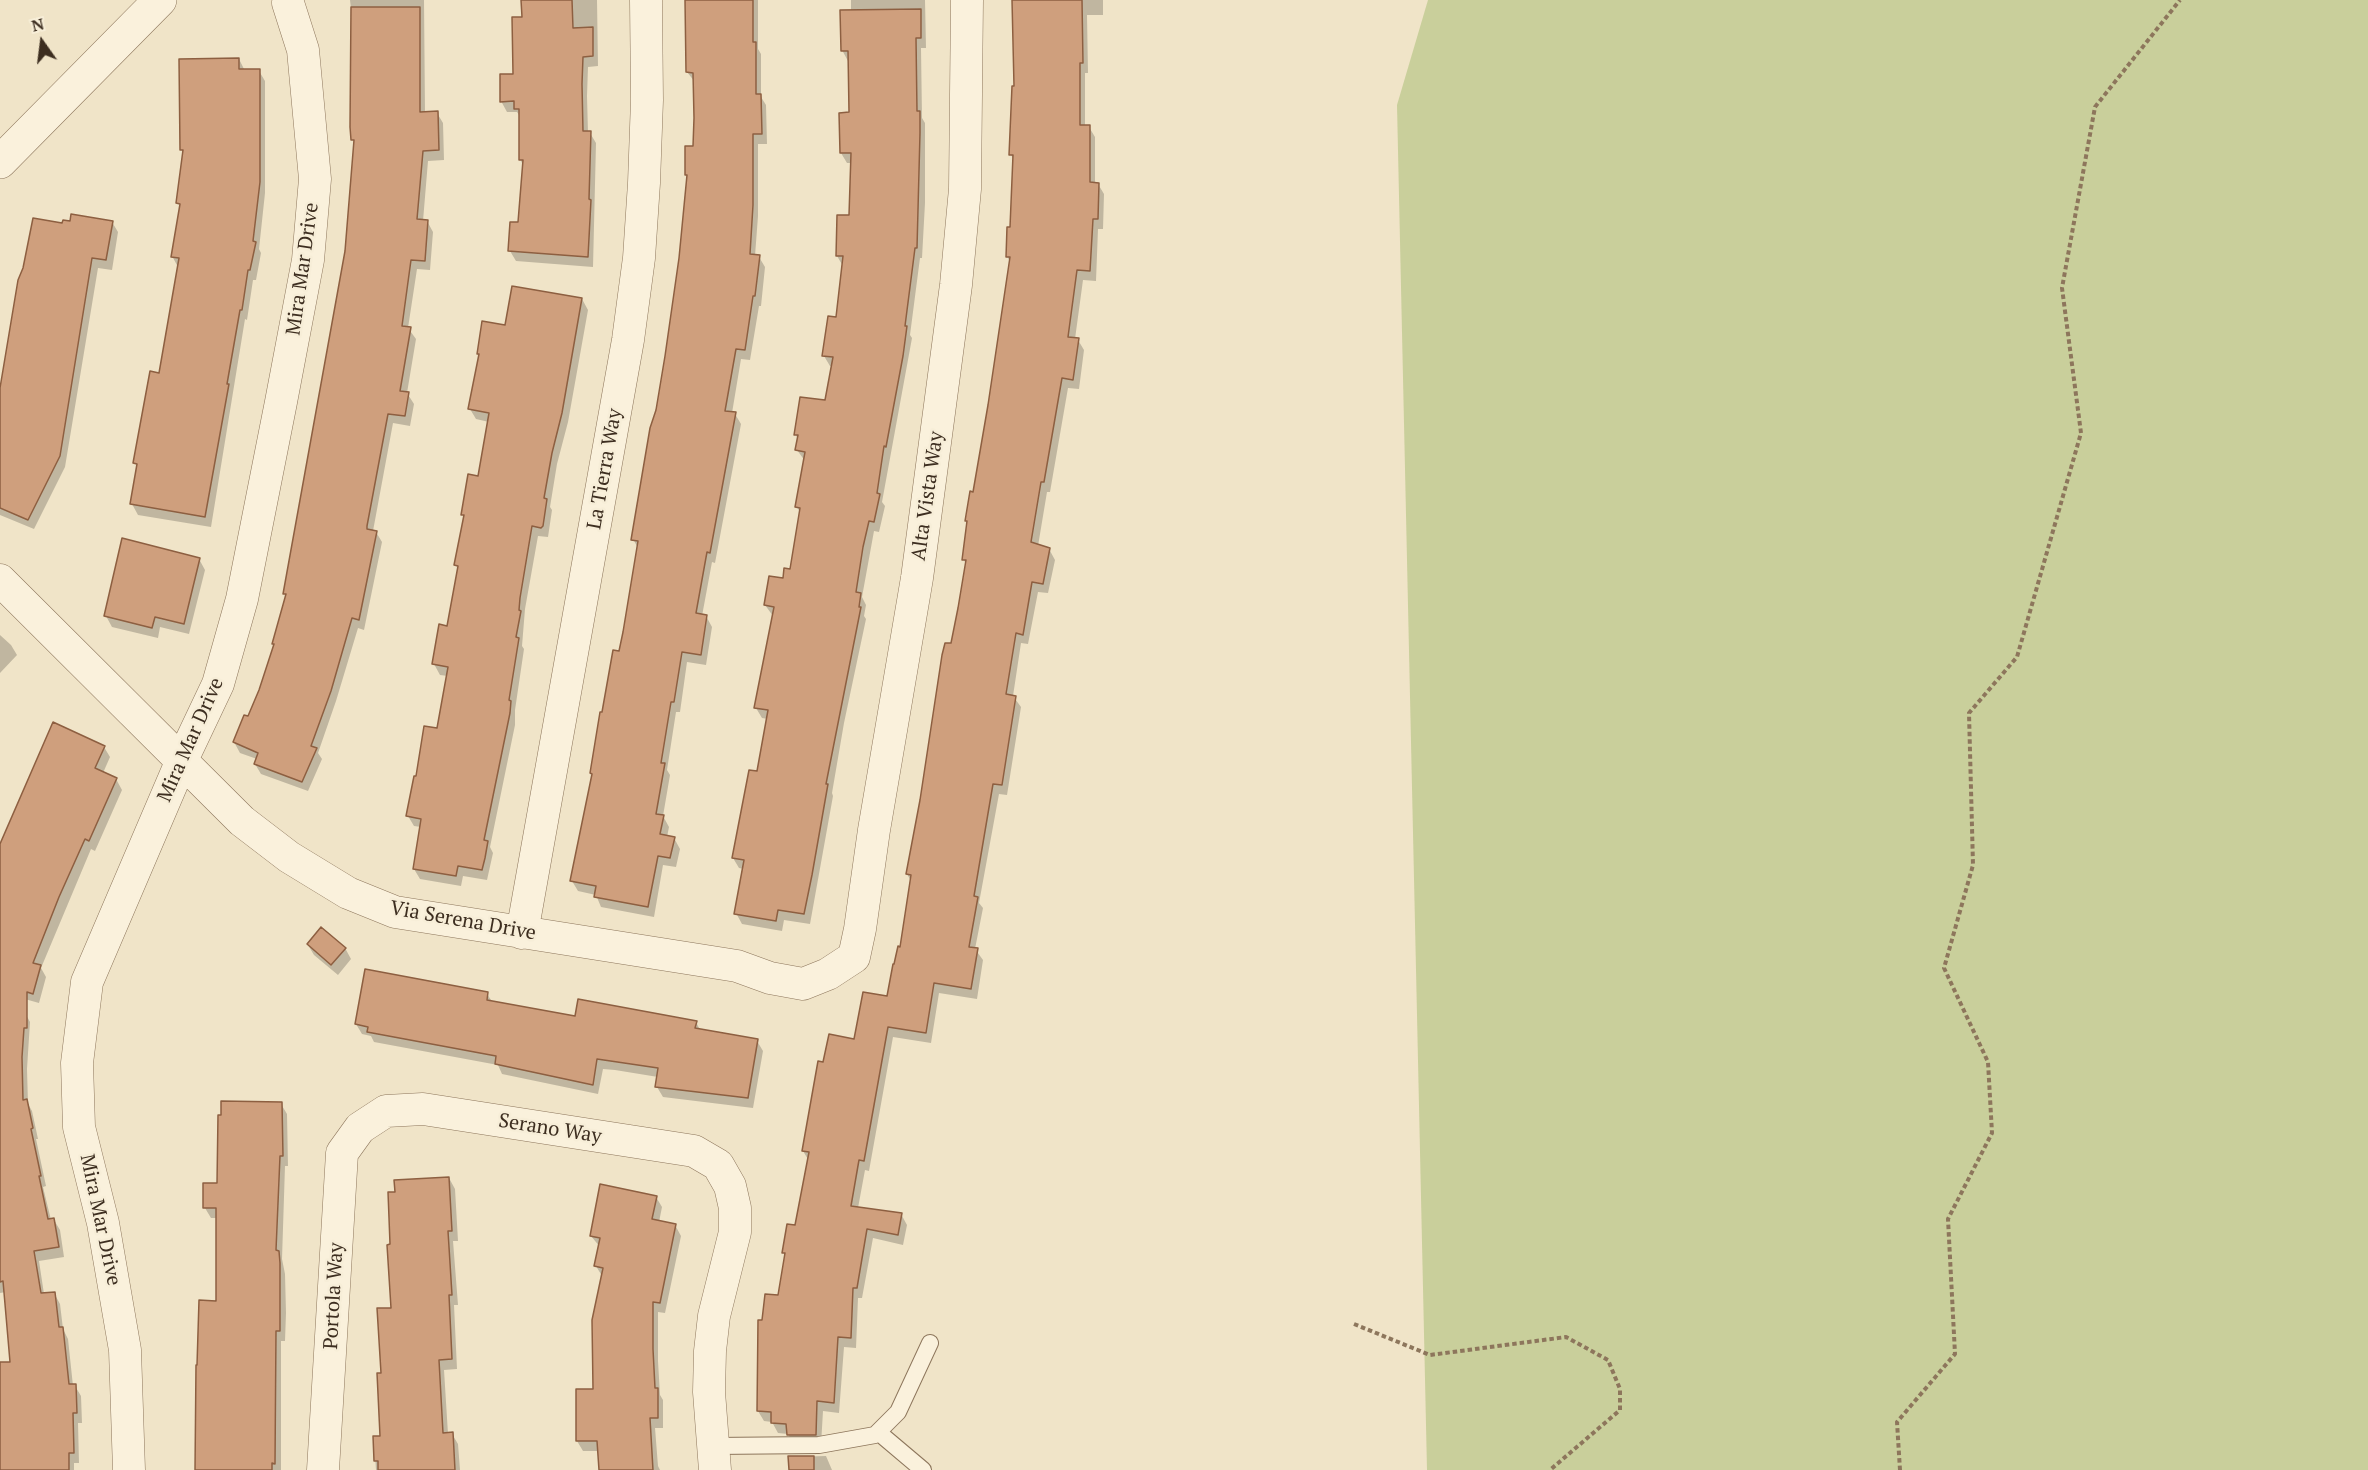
<!DOCTYPE html>
<style>
body{margin:0}
#map{position:relative;width:2368px;height:1470px;overflow:hidden;background:#f0e4c8;font-family:"PT Serif",serif}
canvas{display:block}
.north{position:absolute;left:12px;top:12px;width:60px;height:60px;-webkit-text-stroke:4px #f7eed8;paint-order:stroke;rotate:346deg;font-size:16px;font-weight:700;line-height:24px;text-align:center;color:#3d2e20}
.north::after{content:'';display:block;margin:auto;width:21px;height:27px;background:#3d2e20;clip-path:polygon(50% 0,100% 100%,50% 72%,0 100%)}
</style>
<div id="map">
<canvas width="2368" height="1470"></canvas>
<div class="north">N</div>
</div>
<script>
const ctx = document.querySelector('canvas').getContext('2d');
ctx.lineJoin = 'round';
function fillPath(path, color) { ctx.fillStyle = color; ctx.fill(path, 'evenodd'); }
const shape = rows => new Path2D(rows.map(r => 'M' + r).join(''));
function strokePath(path, color, width, dash) { ctx.strokeStyle = color; ctx.lineWidth = width; ctx.lineCap = dash ? 'butt' : 'round'; ctx.setLineDash(dash || []); ctx.stroke(path); }
function drawText(font, color, halo, rows, align = 'center') {
  ctx.font = font + ' "PT Serif",serif'; ctx.lineWidth = 5; ctx.setLineDash([]); ctx.textBaseline = 'middle'; ctx.strokeStyle = halo; ctx.fillStyle = color; for (const [text, x, y, turn = 0] of rows) {
    ctx.save(); ctx.translate(x, y); ctx.rotate((+turn || 0) * Math.PI / 180); ctx.textAlign = isNaN(turn) ? turn : align; if (halo) ctx.strokeText(text, 0, 0); ctx.fillText(text, 0, 0); ctx.restore();
  }
}
const green = shape([
 [1428,0,2368,0,2368,1470,1427,1470,1397,105]
]);
const shadow = shape([
 [350,0,424,0,425,113,437,113,443,123,444,160,428,161,423,221,427,221,433,232,430,270,417,269,408,328,416,339,407,393,414,404,410,426,393,423,373,531,376,532,382,542,364,630,358,628,336,701,318,753,322,759,308,791,261,774,255,764,257,759,240,753,234,742,248,718,260,690,275,646,287,598,284,593,346,252,355,143,353,139,352,17],
 [523,0,597,0,598,66,588,67,587,96,588,133,590,133,596,143,593,267,516,261,510,251,520,224,524,167,520,159,521,118,517,112,507,112,501,101,515,75,523,18],
 [686,0,758,0,758,49,761,54,761,97,766,105,767,144,758,144,758,216,755,256,759,257,765,267,761,306,759,306,750,360,741,359,732,413,735,414,741,424,715,563,712,562,702,616,706,616,712,627,706,665,687,662,680,712,676,712,667,770,670,775,663,816,669,827,667,837,674,838,680,849,676,867,663,865,654,917,601,907,596,895,578,891,572,881,603,714,620,653,638,548,633,539,657,410,681,258,689,179,687,175,687,147,695,147,695,82,687,72],
 [851,0,925,0,926,48,921,48,922,118,925,123,925,203,922,258,920,258,910,335,912,338,882,502,885,506,879,532,874,531,862,597,866,605,864,616,866,619,844,723,832,793,833,796,810,924,784,920,782,931,742,924,736,913,744,869,739,868,733,858,758,773,768,719,762,718,756,708,773,616,765,605,791,571,801,514,797,507,805,461,797,450,799,440,795,434,826,402,832,366,830,366,824,356,837,319,843,266,837,256,851,217,852,163,847,163,841,153,850,114,848,61,842,50,851,11],
 [1013,0,1103,0,1103,15,1087,15,1088,73,1085,73,1085,127,1089,127,1095,137,1095,184,1098,184,1104,194,1103,229,1098,229,1096,281,1083,280,1075,339,1078,340,1084,350,1079,389,1068,388,1050,492,1047,492,1038,546,1049,549,1055,560,1048,593,1038,592,1028,644,1021,643,1013,696,1021,707,1007,795,999,794,979,903,983,908,975,949,983,960,977,999,939,993,931,1043,893,1037,869,1171,865,1170,858,1208,901,1214,907,1225,903,1245,873,1238,862,1298,858,1298,856,1348,844,1347,839,1413,823,1411,821,1445,794,1445,788,1434,778,1433,772,1422,764,1421,758,1411,763,1322,780,1296,786,1257,783,1252,796,1227,809,1161,803,1151,825,1064,855,1041,888,998,901,948,911,881,907,874,967,565,963,559,968,524,967,520,974,494,990,405,1010,262,1007,256,1011,229,1014,160,1011,155,1015,88],
 [239,59,245,71,259,71,265,81,265,193,259,249,261,253,256,280,253,280,247,320,245,319,211,527,138,515,132,504,138,468,135,463,161,374,178,267,172,256,181,207,178,203,184,154,181,149],
 [112,222,118,232,112,270,98,268,65,467,34,529,0,515,0,400],
 [582,299,588,310,568,422,557,464,550,507,552,510,548,537,538,536,525,609,522,646,524,649,515,710,515,725,490,847,493,853,487,880,463,876,461,886,420,879,414,869,421,827,414,826,408,816,417,778,438,730,448,676,440,675,434,664,448,627,459,571,456,565,465,518,463,514,480,477,489,422,476,419,470,409,480,356,479,354,506,327],
 [199,559,205,570,189,634,160,627,158,638,112,627,106,616],
 [0,635,11,645,17,655,0,673],
 [104,747,110,757,103,773,116,779,122,790,95,851,91,849,41,968,46,977,39,1003,0,992,0,847],
 [308,945,345,948,351,959,338,975,314,955],
 [487,994,493,1003,576,1018,696,1022,700,1030,757,1041,763,1051,753,1108,663,1097,657,1087,658,1077,615,1070,603,1069,598,1094,502,1074,498,1065,374,1042,371,1036,362,1034,356,1024],
 [24,1011,30,1022,27,1069,28,1104,32,1111,38,1139,36,1139,46,1186,43,1187,51,1220,54,1220,60,1230,64,1257,39,1261,44,1294,54,1293,60,1304,63,1329,68,1339,73,1386,75,1386,81,1396,82,1423,78,1423,79,1463,74,1463,74,1470,0,1470,0,1364,11,1363,6,1292,0,1293,0,1012],
 [281,1104,287,1114,288,1166,285,1166,282,1259,285,1274,286,1313,285,1341,281,1341,281,1470,196,1470,217,1302,218,1218,211,1218,205,1208,218,1184],
 [449,1178,455,1189,458,1241,453,1241,458,1305,454,1305,457,1369,444,1370,448,1434,452,1434,458,1444,460,1470,376,1470,374,1438,381,1437,382,1375,392,1309],
 [656,1197,662,1207,659,1222,675,1225,681,1236,665,1313,658,1312,658,1361,660,1395,663,1400,663,1428,655,1428,658,1466,660,1470,600,1470,599,1451,583,1451,577,1441,578,1390,595,1390,602,1276,596,1266,600,1247,591,1236],
 [826,1456,832,1470,790,1470,790,1457]
]);
const building = shape([
 [521,0,572,0,573,28,593,27,593,56,583,57,582,84,583,131,591,131,589,199,591,200,588,257,508,251,510,222,518,222,523,160,519,160,519,109,514,109,514,101,500,102,500,74,513,74,512,17,522,17,521,0],
 [685,0,753,0,753,42,756,42,756,94,761,94,762,134,753,134,753,205,750,254,760,255,755,296,753,296,745,350,736,349,725,411,736,412,710,553,707,552,696,613,707,615,701,655,682,652,674,702,671,702,661,763,665,763,656,814,664,815,660,834,675,837,670,858,658,856,648,907,594,897,596,886,570,881,592,774,590,773,600,712,602,712,613,650,619,651,623,632,638,541,631,540,650,428,656,410,665,356,679,258,687,175,685,175,685,146,693,146,694,118,693,73,686,72,685,0],
 [1012,0,1082,0,1083,63,1080,63,1080,125,1090,125,1090,182,1099,183,1098,219,1093,219,1090,271,1077,270,1068,337,1079,338,1073,380,1062,378,1044,482,1041,482,1031,542,1050,548,1043,584,1032,582,1023,635,1016,633,1006,694,1016,696,1002,785,993,784,974,896,978,897,969,947,978,948,971,989,934,983,926,1033,888,1027,864,1161,859,1160,851,1206,902,1213,898,1235,867,1229,857,1288,853,1288,851,1338,838,1337,834,1403,817,1401,816,1435,787,1435,786,1424,771,1423,771,1412,757,1411,758,1320,762,1320,765,1294,778,1295,785,1253,782,1253,787,1224,795,1225,809,1152,802,1151,818,1061,823,1062,829,1034,854,1039,863,992,887,996,893,964,894,964,898,946,900,947,911,875,906,874,920,800,942,655,945,643,951,643,958,608,966,560,962,560,967,521,965,521,970,491,973,492,988,405,1010,257,1006,257,1007,227,1010,227,1013,155,1009,155,1012,86,1014,86,1012,0],
 [351,7,420,7,420,112,438,111,439,150,423,151,417,219,428,220,425,261,411,260,402,326,411,327,400,391,409,392,405,416,388,414,367,526,367,529,377,531,359,620,352,618,331,691,311,746,317,748,302,782,254,764,258,753,233,742,244,715,248,716,259,690,274,644,272,644,286,594,283,594,345,251,354,140,351,140,350,127,351,7],
 [921,9,921,38,916,38,917,111,920,111,920,133,917,248,915,248,905,326,907,326,903,356,886,447,884,446,877,493,880,494,874,522,869,521,863,547,856,592,861,593,859,607,861,607,826,784,828,784,812,875,804,914,778,910,776,921,734,914,744,860,732,858,749,770,757,771,768,710,754,708,774,607,764,605,769,576,783,578,784,568,790,569,800,508,795,507,805,452,795,450,798,435,794,435,800,397,825,400,833,357,822,356,828,316,836,317,843,256,836,256,837,215,849,215,851,153,840,153,839,113,849,112,848,51,841,51,840,10,921,9],
 [239,58,239,69,260,69,260,182,253,241,256,242,250,270,248,270,242,310,240,310,227,384,229,384,205,517,130,504,137,464,133,463,150,371,159,373,179,258,171,257,180,204,176,203,183,150,180,150,179,59,239,58],
 [71,214,113,221,106,260,92,258,60,456,28,520,0,508,0,388,18,280,23,268,33,218,62,223,63,220,70,221,71,214],
 [512,286,582,298,562,413,552,453,544,498,547,499,543,526,541,528,532,526,520,598,519,610,521,611,516,637,519,638,509,700,511,701,510,713,484,840,488,841,485,858,482,870,458,866,456,876,413,869,421,819,406,816,414,776,416,776,424,726,437,728,448,667,432,664,439,624,447,626,458,566,454,565,464,515,461,515,468,474,478,476,489,413,468,409,479,354,477,354,482,321,505,325,512,286],
 [122,538,200,558,184,624,155,617,152,628,104,616,122,538],
 [53,722,105,746,95,768,117,778,89,841,85,839,59,897,33,963,41,965,33,994,27,992,27,1028,24,1028,22,1057,23,1100,27,1099,33,1128,31,1129,41,1176,39,1176,48,1219,54,1218,59,1247,34,1251,41,1293,55,1292,59,1327,63,1327,69,1384,76,1384,77,1413,73,1413,74,1453,69,1453,69,1470,0,1470,0,1362,10,1362,3,1281,0,1282,0,844,53,722],
 [321,927,346,948,331,965,307,944,321,927],
 [365,969,488,992,487,1000,575,1016,578,999,697,1021,695,1028,758,1039,748,1098,655,1087,658,1068,597,1059,593,1085,495,1064,496,1056,367,1032,368,1027,355,1024,365,969],
 [221,1101,282,1102,283,1156,280,1156,276,1250,279,1251,280,1263,280,1331,276,1331,275,1464,272,1463,272,1470,195,1470,196,1365,197,1365,199,1300,216,1301,216,1208,203,1208,203,1183,217,1183,218,1115,221,1115,221,1101],
 [449,1177,452,1231,448,1231,452,1295,449,1295,452,1359,439,1360,443,1433,453,1432,455,1470,378,1470,378,1461,374,1461,373,1436,380,1436,377,1373,381,1373,377,1308,391,1308,387,1245,390,1244,388,1192,395,1192,394,1180,449,1177],
 [600,1184,657,1196,652,1219,676,1224,660,1303,653,1302,653,1349,655,1388,658,1388,658,1418,650,1418,653,1470,599,1470,597,1441,576,1441,576,1389,593,1389,592,1320,603,1268,594,1266,600,1238,590,1236,600,1184],
 [788,1456,814,1456,814,1470,789,1470,788,1456]
]);
const path = shape([
 [1354,1324,1430,1355,1566,1337,1608,1360,1620,1389,1620,1410,1550,1470],
 [1900,1470,1897,1422,1955,1354,1948,1219,1992,1133,1988,1062,1944,968,1973,865,1969,713,2017,657,2081,433,2062,288,2095,107,2180,0]
]);
const service = shape([
 [878,1432,923,1470],
 [713,1446,819,1445,875,1435,898,1412,930,1343]
]);
const minor = shape([
 [0,580,242,821,289,857,348,893,395,912,737,966,770,978,803,984,828,974,854,957,860,929,874,830,917,578,956,285,965,189,967,0],
 [522,933,628,340,639,258,644,183,647,100,646,0],
 [129,1470,125,1350,103,1223,79,1127,77,1063,87,982,182,760,218,684,242,599,281,402,308,260,315,179,303,50,288,3],
 [323,1470,342,1153,360,1128,386,1111,423,1109,694,1151,718,1165,730,1186,735,1208,735,1232,714,1316,710,1351,709,1392,715,1470]
]);
const tertiary = shape([
 [0,162,160,0]
]);
const streetNames = [
 ["Mira Mar Drive",303,269,-82],
 ["La Tierra Way",605,469,-80],
 ["Alta Vista Way",928,496,-82],
 ["Mira Mar Drive",191,740,-66],
 ["Via Serena Drive",463,921,10],
 ["Serano Way",550,1129,9],
 ["Mira Mar Drive",100,1220,78],
 ["Portola Way",334,1296,-87]
];
fillPath(green, '#c9cf9b');
fillPath(shadow, '#0003');
fillPath(building, '#cf9f7d');
strokePath(building, '#8d5f41', 1.5);
strokePath(service, '#8d765c', 18);
strokePath(minor, '#8d765c', 33);
strokePath(tertiary, '#8d765c', 34);
strokePath(path, '#8d765c', 4, [4.5, 3]);
strokePath(service, '#faf1dc', 16);
strokePath(minor, '#faf1dc', 32);
strokePath(tertiary, '#faf1dc', 33);
drawText('20px', '#3d2e20', '#f7eed8', streetNames);
</script>
